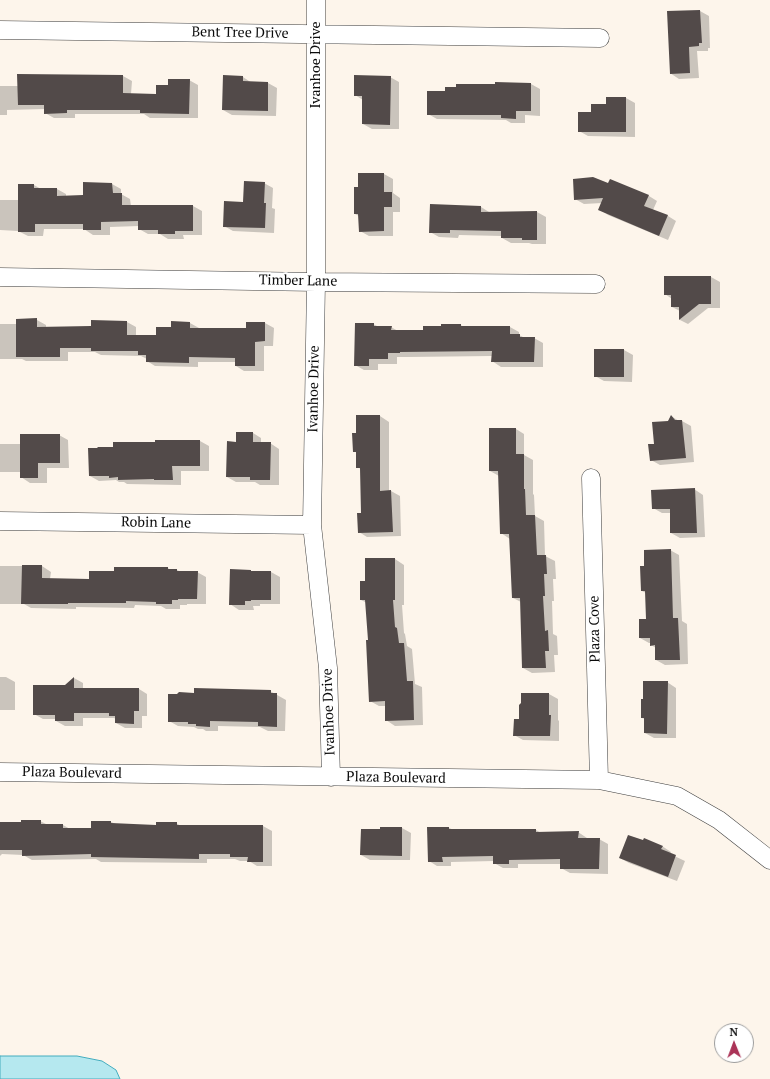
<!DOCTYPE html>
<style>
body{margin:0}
#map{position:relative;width:770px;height:1079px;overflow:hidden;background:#fdf5eb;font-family:"PT Serif",serif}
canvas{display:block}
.north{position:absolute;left:714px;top:1023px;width:40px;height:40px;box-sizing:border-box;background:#fff;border:1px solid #9d9d9d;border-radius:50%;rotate:359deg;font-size:11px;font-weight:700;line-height:16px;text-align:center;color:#0b0b0b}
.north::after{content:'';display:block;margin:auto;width:14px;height:18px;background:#ab3357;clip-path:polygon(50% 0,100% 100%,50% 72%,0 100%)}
</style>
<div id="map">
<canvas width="770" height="1079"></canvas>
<div class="north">N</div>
</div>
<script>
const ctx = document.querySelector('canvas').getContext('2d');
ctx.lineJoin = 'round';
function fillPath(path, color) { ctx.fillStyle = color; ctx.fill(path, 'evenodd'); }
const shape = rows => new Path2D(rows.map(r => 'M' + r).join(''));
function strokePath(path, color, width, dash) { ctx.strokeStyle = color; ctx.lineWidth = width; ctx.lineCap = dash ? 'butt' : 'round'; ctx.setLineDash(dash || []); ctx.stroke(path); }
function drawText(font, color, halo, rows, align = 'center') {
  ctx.font = font + ' "PT Serif",serif'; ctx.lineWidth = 4; ctx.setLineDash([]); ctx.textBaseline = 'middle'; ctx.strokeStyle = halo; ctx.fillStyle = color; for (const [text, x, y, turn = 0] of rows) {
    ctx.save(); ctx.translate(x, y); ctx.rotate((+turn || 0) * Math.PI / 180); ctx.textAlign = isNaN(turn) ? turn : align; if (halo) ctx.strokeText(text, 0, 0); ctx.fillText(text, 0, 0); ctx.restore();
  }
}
const water = shape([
 [0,1056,77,1056,102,1061,116,1070,120,1079,0,1079,0,1056]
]);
const shadow = shape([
 [700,11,709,16,710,48,708,48,708,51,697,51,699,78,679,79,670,73],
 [123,76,132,81,131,94,157,95,169,86,189,80,198,85,198,118,150,118,144,114,75,114,75,118,54,118,45,113,45,109,7,110,7,115,0,115,0,86,18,86],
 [224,76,243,77,252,83,268,83,277,88,276,116,232,115,223,110],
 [390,77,399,82,399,129,372,129,363,124,363,100,355,95],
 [496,83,531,84,540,89,540,116,525,115,525,123,511,123,506,120,437,119,428,114,446,92,496,85],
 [626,98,635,103,635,137,588,136,579,131,592,113,607,105],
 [384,174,393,179,393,193,400,198,400,212,393,212,393,236,369,236,360,231,359,216,355,214,359,188],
 [611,180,649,196,657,201,653,210,668,216,676,221,668,240,608,215,599,209,602,203,584,204,575,199,609,185],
 [84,183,112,184,121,189,121,194,130,199,131,206,193,206,202,211,202,235,183,235,184,239,168,239,160,234,148,234,139,229,139,226,110,227,110,235,93,235,84,229,44,229,43,236,28,236,18,231,0,230,0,200,19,200,34,185,41,189,57,189,66,194,66,197,84,196],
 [264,183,273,188,272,208,275,209,274,233,233,231,224,226,244,203],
 [481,207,489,212,489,213,537,212,546,217,546,244,532,244,529,243,511,243,502,238,502,236,459,235,458,238,439,237,430,232],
 [665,277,711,277,720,282,720,308,708,308,688,324,680,320,680,311,672,307,672,299,665,294],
 [37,320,46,325,46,327,92,327,127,322,136,327,136,336,157,336,172,328,190,323,199,328,199,329,247,329,265,323,274,328,273,346,264,346,264,371,244,371,236,366,236,362,198,362,198,367,155,366,147,361,147,359,141,356,101,355,95,352,68,352,68,361,26,361,22,359,0,359,0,324,17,324],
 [373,324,379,327,391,327,398,331,424,331,460,325,465,327,510,327,519,332,519,335,525,338,534,338,543,343,543,367,501,367,492,361,492,356,408,357,397,357,397,364,378,364,378,370,364,370,355,365],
 [624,350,633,355,632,382,604,381,595,376],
 [357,416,380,416,389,422,389,491,391,491,400,496,401,536,367,537,359,532,362,514,361,469,357,467,357,453,354,451,357,434],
 [671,416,679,421,682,421,691,426,694,462,660,465,651,460,655,445],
 [516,429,524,434,524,455,533,460,533,494,534,495,535,516,544,521,545,556,555,561,556,579,553,579,554,601,552,601,553,634,557,636,558,655,554,655,555,672,532,673,523,668,521,602,513,598,510,539,501,533,499,476,490,471],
 [253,433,261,438,261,443,270,443,279,449,279,485,260,485,255,482,236,482,227,477,237,443],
 [59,435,68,440,69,468,47,468,47,483,30,483,21,477,21,472,0,472,0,444,21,444],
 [156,441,200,441,209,446,209,471,181,471,181,485,127,484,124,482,119,482,116,480,99,481,90,476,114,448,156,443],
 [694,489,703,495,705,537,680,538,671,533,671,513,662,513,653,508],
 [670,550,679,555,682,621,687,624,688,664,665,665,656,660,656,648,651,645,651,643,649,643,640,638,647,620,646,593,642,591,645,567],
 [366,559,395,559,404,565,404,605,402,605,404,633,405,634,407,646,412,649,415,684,422,687,423,725,395,726,386,720,386,706,379,706,370,701,370,641,367,603,361,600,366,582],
 [0,566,42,566,51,572,50,579,90,580,114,572,168,568,170,570,177,570,181,572,197,572,206,577,206,604,187,604,187,605,180,605,180,609,166,609,161,606,135,605,134,608,76,607,76,609,31,608,24,604,0,604],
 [250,571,253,572,271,572,280,577,280,604,260,604,260,606,253,606,254,610,239,610,230,604],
 [0,677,6,677,15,682,15,710,0,710],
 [74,678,83,683,83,689,139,689,147,694,147,716,142,716,142,728,125,728,116,723,116,719,114,718,83,718,83,726,65,726,56,721,56,719,43,719,34,714],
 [667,682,676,688,676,738,654,738,645,733,645,719,642,718],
 [270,691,286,700,285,731,268,731,260,727,218,726,218,731,206,731,203,729,198,729,194,727,178,726,169,721,195,694],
 [549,694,558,699,558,720,559,721,559,741,523,740,514,735,520,720],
 [40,821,48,825,63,825,70,829,92,829,111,822,116,824,157,826,176,823,181,826,263,826,272,831,272,866,257,866,249,861,240,861,235,859,207,859,207,863,101,862,96,859,32,860,23,855,2,854,0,856,0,823,22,823],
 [402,828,411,833,410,860,370,860,361,855,381,830],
 [449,828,454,830,536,830,541,833,578,832,587,838,587,839,599,839,608,844,608,874,570,873,561,868,561,864,518,864,518,868,503,868,494,863,494,861,451,862,451,866,437,866,429,861],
 [662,846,671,852,670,854,685,861,677,881,629,863,620,858]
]);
const building = shape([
 [700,10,702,43,699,43,699,46,689,47,690,73,670,74,667,11],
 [17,74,123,75,123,93,156,94,156,85,168,85,168,79,190,79,189,114,140,113,140,110,67,110,67,113,44,114,44,105,18,105],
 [223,75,243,76,243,81,268,82,268,111,222,110],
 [354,75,391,76,390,125,362,124,362,96,354,96],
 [495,82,531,83,531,111,516,111,516,119,501,118,501,115,427,115,427,91,445,91,445,87,456,87,456,84,495,84],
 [606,97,626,97,626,132,578,132,578,112,591,112,591,104,606,104],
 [358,173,384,173,384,192,392,192,392,207,384,207,384,231,359,232,358,214,354,214,354,187,358,187],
 [593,177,608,183,610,179,649,195,644,206,668,215,659,236,598,210,603,198,574,200,573,179],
 [244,181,265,182,264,203,266,203,265,228,223,227,224,201,243,202],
 [83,182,112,183,113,193,122,193,122,205,193,205,193,231,175,231,175,234,158,234,158,230,138,230,138,221,101,222,101,230,83,230,83,224,35,224,35,232,18,232,18,184,34,184,34,188,57,188,57,196,83,195],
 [430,204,481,206,481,212,537,211,537,240,522,240,522,238,501,238,501,231,450,230,450,233,429,233],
 [664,276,711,276,711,304,699,304,679,320,679,307,671,307,671,295,664,295],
 [37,318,37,327,91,326,91,320,127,321,127,335,156,335,156,327,171,327,171,321,190,322,190,328,246,328,246,322,265,322,265,341,255,342,255,366,235,366,235,358,189,357,189,363,146,362,146,355,138,355,138,351,91,351,91,348,60,348,60,357,16,357,16,319],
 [355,323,374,323,374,326,392,326,391,330,423,330,423,326,441,326,441,324,461,324,461,326,510,326,510,334,520,334,520,337,535,337,534,362,491,362,492,351,400,352,400,353,388,353,388,359,369,359,369,366,354,366],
 [594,349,624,349,624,377,594,377],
 [356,415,380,415,380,491,391,490,393,532,358,533,357,513,361,513,360,468,356,468,356,452,353,452,352,433,356,433],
 [671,415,675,420,682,420,686,458,650,461,648,444,654,444,652,422,668,421],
 [489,428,516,428,516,454,524,454,524,489,525,489,526,515,535,515,537,555,546,555,547,574,544,574,545,596,543,596,545,631,548,630,549,651,545,651,546,668,522,668,520,598,512,598,509,534,500,534,498,471,489,471],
 [236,432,253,432,253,442,271,442,270,480,250,480,250,477,226,477,227,441,236,442],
 [20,434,60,434,60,463,38,463,38,478,20,478],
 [155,440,200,440,200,466,172,466,173,480,154,480,154,479,118,480,118,477,109,478,109,476,89,476,88,448,97,448,98,447,113,447,113,442,155,442],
 [695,488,697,533,670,533,670,509,652,509,651,490],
 [671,549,673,618,678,618,680,660,655,660,655,645,650,646,650,638,639,638,639,619,646,619,645,591,641,591,640,566,644,566,644,550],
 [365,558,395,558,395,600,393,600,395,627,397,628,399,643,404,643,407,681,413,681,414,720,385,721,385,701,369,702,366,640,368,640,365,600,360,600,360,581,365,581],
 [22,565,42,565,42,578,89,579,89,571,114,571,114,567,168,567,168,569,177,569,177,571,198,571,197,599,178,599,178,600,172,600,172,604,156,604,156,602,126,601,126,603,68,603,68,604,21,604],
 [230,569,251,570,251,571,271,571,271,600,251,600,251,601,245,601,245,605,229,605],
 [74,677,74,688,139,688,139,711,134,711,134,724,115,723,115,716,109,716,109,713,74,713,74,721,55,721,55,715,33,715,33,685,65,685],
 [643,681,668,681,667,734,644,733,644,718,641,718,641,699,643,699],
 [194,688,271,690,271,693,277,693,277,727,258,726,258,722,210,721,210,727,196,726,196,724,188,724,188,722,168,722,168,694,177,694,179,692,194,693],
 [521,693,549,693,549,715,551,715,550,736,513,736,514,719,519,719,519,705,521,703],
 [21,820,41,820,41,824,63,824,63,828,91,828,91,821,111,821,111,823,156,825,156,822,177,822,177,825,263,825,263,862,247,862,248,857,230,857,230,854,199,854,199,859,91,857,91,854,22,856,22,850,0,850,0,822,21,822],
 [380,827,402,827,402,856,360,855,361,829,380,829],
 [427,827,449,827,449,829,536,829,536,832,579,831,578,838,600,838,599,869,560,869,560,859,509,860,509,864,493,864,493,856,442,857,443,862,428,862],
 [628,835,643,840,644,838,663,846,661,849,676,855,668,877,619,858]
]);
const street = shape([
 [316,0,316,282,312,525,328,668,331,777],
 [0,30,600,38],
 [0,277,316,282,596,284],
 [591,478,599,780],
 [0,521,312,525],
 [0,772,599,780,677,796,719,820,770,860]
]);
const streetNames = [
 ["Bent Tree Drive",240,33,1],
 ["Ivanhoe Drive",316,65,-90],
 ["Timber Lane",298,281,1],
 ["Ivanhoe Drive",314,389,-89],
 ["Robin Lane",156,523,1],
 ["Plaza Cove",595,629,-91],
 ["Ivanhoe Drive",329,712,-92],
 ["Plaza Boulevard",72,773,1],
 ["Plaza Boulevard",396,778,1]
];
fillPath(water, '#b5e8ef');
strokePath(water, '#44acbe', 1);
fillPath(shadow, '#0003');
fillPath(building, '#524a49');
strokePath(street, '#3e3e3e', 19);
strokePath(street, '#fff', 18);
drawText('14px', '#0b0b0b', '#fff', streetNames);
</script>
